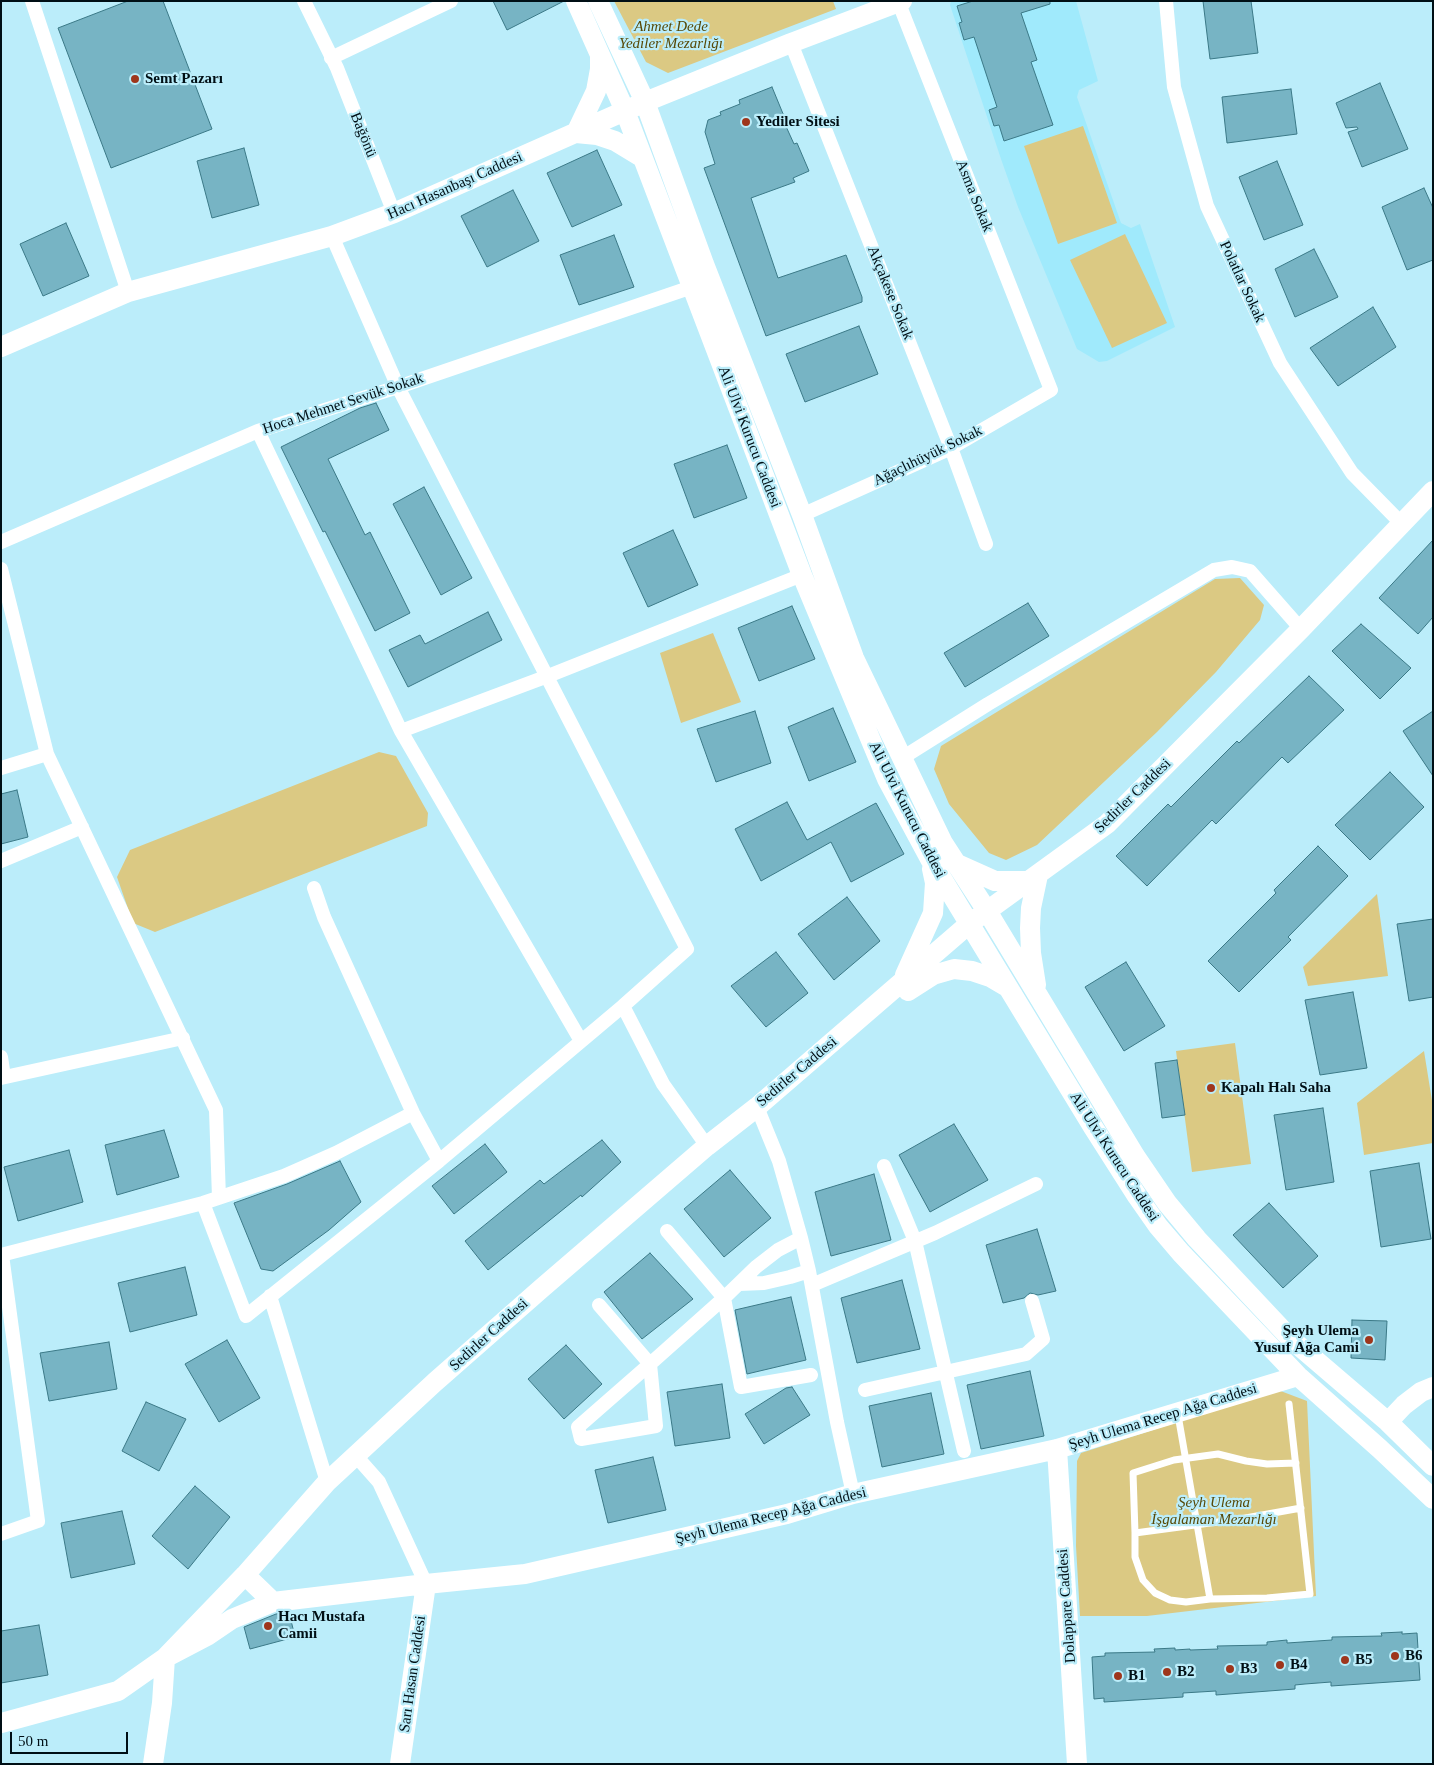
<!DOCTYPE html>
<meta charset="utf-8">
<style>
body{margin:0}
#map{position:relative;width:1434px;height:1765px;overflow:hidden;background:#bbedfa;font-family:"Times New Roman",serif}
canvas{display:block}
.frame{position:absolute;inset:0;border:2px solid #000f15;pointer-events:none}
.scale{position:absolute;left:10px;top:1732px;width:118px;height:22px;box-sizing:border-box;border:2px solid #000f15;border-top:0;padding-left:6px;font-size:15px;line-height:18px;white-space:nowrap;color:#000f15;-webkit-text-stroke:4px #bbedfa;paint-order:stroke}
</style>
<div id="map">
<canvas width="1434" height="1765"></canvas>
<div class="frame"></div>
<div class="scale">50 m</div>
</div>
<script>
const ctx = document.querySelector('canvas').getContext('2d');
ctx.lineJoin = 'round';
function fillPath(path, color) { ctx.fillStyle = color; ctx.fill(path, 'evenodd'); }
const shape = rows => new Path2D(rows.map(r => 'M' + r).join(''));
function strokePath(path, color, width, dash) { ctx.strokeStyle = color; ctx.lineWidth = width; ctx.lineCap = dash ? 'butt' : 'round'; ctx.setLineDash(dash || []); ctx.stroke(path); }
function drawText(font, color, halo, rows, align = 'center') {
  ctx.font = font + ' "Times New Roman",serif'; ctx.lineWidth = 4.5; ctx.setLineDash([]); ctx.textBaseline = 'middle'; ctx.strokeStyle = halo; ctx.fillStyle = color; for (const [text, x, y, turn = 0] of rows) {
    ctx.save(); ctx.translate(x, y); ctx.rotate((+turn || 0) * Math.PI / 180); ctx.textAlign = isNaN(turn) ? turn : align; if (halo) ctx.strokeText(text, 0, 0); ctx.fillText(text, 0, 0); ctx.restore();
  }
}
const built = shape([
 [951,1,1076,1,1098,81,1079,90,1077,97,1121,223,1131,228,1140,224,1175,327,1107,361,1099,362,1077,349,1018,207,1001,159,950,5]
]);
const green = shape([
 [614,1,833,1,836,9,668,73,646,62],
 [1083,126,1117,223,1058,244,1024,146],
 [1125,234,1167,323,1112,348,1070,260],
 [1240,578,1264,605,1260,620,1216,672,1157,732,1037,845,1006,860,989,853,949,804,934,769,941,746,1215,579],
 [713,633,741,702,681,723,660,653],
 [379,752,396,756,428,813,427,826,155,932,133,923,117,877,130,850],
 [1377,894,1388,976,1308,986,1303,967],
 [1235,1043,1251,1164,1192,1172,1176,1051],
 [1424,1051,1433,1107,1433,1143,1364,1155,1357,1103],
 [1278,1390,1307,1401,1316,1596,1147,1616,1080,1616,1076,1546,1077,1461,1081,1453]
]);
const building = shape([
 [128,1,163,1,212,129,111,168,58,28,128,1],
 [493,1,564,1,507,30,493,1],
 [973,1,1050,1,1050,4,1021,13,1037,60,1031,62,1053,125,1004,141,999,125,994,126,989,110,997,107,974,37,964,40,959,23,962,22,957,6,973,1],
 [1203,1,1251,1,1258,53,1210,59,1203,1],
 [1380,83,1408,149,1362,167,1348,132,1358,129,1357,127,1346,128,1336,103,1380,83],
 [772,87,786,121,784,122,794,144,797,143,809,171,793,178,795,182,751,198,778,278,846,255,862,297,862,302,766,336,704,168,715,164,705,132,708,120,721,115,720,112,740,104,739,100,772,87],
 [1291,89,1297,134,1227,143,1222,97,1291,89],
 [244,148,259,205,212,218,197,161,244,148],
 [597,150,622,205,572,227,547,173,597,150],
 [1277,161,1303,225,1264,240,1239,177,1277,161],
 [1424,188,1433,208,1433,260,1407,270,1382,207,1424,188],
 [513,190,539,241,487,267,461,216,513,190],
 [66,223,89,276,43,296,20,244,66,223],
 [614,235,634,287,579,305,560,255,614,235],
 [1314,249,1338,297,1295,317,1275,269,1314,249],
 [1373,307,1396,347,1338,386,1310,348,1373,307],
 [859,326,878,374,805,402,786,354,859,326],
 [376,403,389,430,328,459,365,535,370,532,410,613,375,631,325,531,323,532,281,447,360,408,376,403],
 [727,445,747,498,694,518,674,464,727,445],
 [424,487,472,578,441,595,393,504,424,487],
 [673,530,698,585,648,607,623,553,673,530],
 [1433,540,1433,617,1418,634,1379,598,1433,540],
 [1028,603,1049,636,965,687,944,653,1028,603],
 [792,606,815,659,759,681,738,628,792,606],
 [488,612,502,640,408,687,389,650,420,635,425,644,488,612],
 [1361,624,1411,668,1380,699,1332,651,1361,624],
 [1309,676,1344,710,1288,763,1282,757,1216,824,1212,820,1147,886,1116,856,1168,804,1171,807,1237,741,1239,743,1309,676],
 [833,708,856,762,809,781,788,727,833,708],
 [755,711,771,763,716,782,697,729,755,711],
 [1433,711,1433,776,1403,731,1433,711],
 [1390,772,1424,807,1370,860,1335,825,1390,772],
 [17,790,28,837,1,844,1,794,17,790],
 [787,802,807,840,876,803,904,854,851,882,831,842,761,881,735,829,787,802],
 [1318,846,1348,876,1288,937,1291,940,1239,992,1208,961,1276,893,1274,890,1318,846],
 [847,897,880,941,834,980,798,934,847,897],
 [1433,919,1433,997,1409,1001,1397,924,1433,919],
 [776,952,808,993,766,1027,731,986,776,952],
 [1126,962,1165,1026,1124,1051,1085,987,1126,962],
 [1353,992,1367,1068,1320,1075,1305,1000,1353,992],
 [1177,1060,1185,1115,1162,1118,1155,1063,1177,1060],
 [1323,1108,1334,1182,1286,1190,1274,1115,1323,1108],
 [954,1124,988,1180,930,1212,899,1155,954,1124],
 [164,1130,179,1177,117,1195,105,1145,164,1130],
 [602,1140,621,1162,582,1197,581,1195,488,1270,465,1241,540,1180,544,1184,602,1140],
 [485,1144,507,1172,454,1214,432,1186,485,1144],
 [69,1150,83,1202,18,1221,4,1167,69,1150],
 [340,1161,361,1202,329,1230,273,1271,261,1269,234,1203,287,1184,340,1161],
 [1419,1163,1431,1239,1381,1247,1370,1171,1419,1163],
 [730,1170,771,1218,724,1257,684,1209,730,1170],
 [874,1174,891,1240,831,1256,815,1192,874,1174],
 [1269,1203,1318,1256,1283,1288,1233,1235,1269,1203],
 [1037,1229,1056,1291,1038,1295,1030,1293,1024,1298,1003,1303,986,1245,1037,1229],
 [650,1253,693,1299,642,1339,604,1292,650,1253],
 [185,1267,197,1315,130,1332,118,1283,185,1267],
 [902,1280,920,1349,857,1363,841,1298,902,1280],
 [791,1297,806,1360,747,1374,735,1310,791,1297],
 [1352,1320,1387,1321,1385,1360,1351,1358,1352,1320],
 [227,1340,260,1398,219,1422,185,1364,227,1340],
 [109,1342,117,1389,49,1401,40,1353,109,1342],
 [566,1345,602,1384,564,1419,528,1379,566,1345],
 [1030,1371,1044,1436,981,1449,967,1385,1030,1371],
 [722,1384,730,1438,675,1446,667,1392,722,1384],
 [792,1387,810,1415,764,1444,745,1414,786,1388,792,1387],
 [931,1393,944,1454,882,1467,869,1406,931,1393],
 [146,1402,186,1419,159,1471,122,1451,146,1402],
 [653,1457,666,1510,608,1523,595,1470,653,1457],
 [195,1486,230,1517,188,1569,152,1536,195,1486],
 [122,1511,135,1564,71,1578,61,1523,122,1511],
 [289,1612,295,1637,250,1649,244,1627,276,1614,289,1612],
 [39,1625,48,1675,1,1683,1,1631,39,1625],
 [1402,1632,1402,1634,1417,1633,1420,1680,1331,1686,1331,1682,1305,1684,1295,1685,1295,1689,1216,1695,1216,1691,1183,1693,1183,1697,1104,1702,1104,1698,1094,1699,1092,1657,1105,1656,1105,1653,1155,1652,1154,1649,1175,1648,1175,1650,1190,1649,1190,1650,1218,1649,1217,1646,1267,1645,1267,1642,1287,1640,1287,1643,1332,1640,1332,1637,1382,1636,1381,1633,1402,1632]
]);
const lane = shape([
 [1178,1415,1210,1599,1267,1598,1310,1594,1289,1404],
 [1135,1533,1133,1473,1174,1460,1218,1454,1246,1461,1267,1464,1296,1463],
 [1210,1599,1186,1602,1170,1600,1155,1593,1143,1580,1135,1557,1135,1533,1240,1519,1301,1508]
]);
const street = shape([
 [32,1,128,292],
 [304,1,337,68,394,213],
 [1166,1,1174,87,1207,206,1280,363,1352,473,1402,524],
 [791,43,951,448,986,544],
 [331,58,451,1],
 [258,431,401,731,581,1041],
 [802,515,951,448,1051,390,898,1],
 [1,542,258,431,398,387,692,287],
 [1,569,47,754,216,1110,219,1198],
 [401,731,548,676,802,575],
 [902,758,988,704,1214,570,1232,567,1250,571,1301,629],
 [1,768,47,754],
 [1,861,82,827],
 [314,888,324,917,413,1113,439,1161],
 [623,1006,663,1084,707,1146],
 [1,1057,4,1077],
 [1,1078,183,1038],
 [757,1107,779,1161,801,1238,809,1271,837,1422,853,1494],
 [884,1166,915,1241,964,1451],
 [203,1203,246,1316,439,1161,623,1006,687,949,398,387,332,236],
 [667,1231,724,1298,741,1387,811,1375],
 [1,1255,203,1203,284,1176,336,1153,413,1113],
 [739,1284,764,1283,790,1277,809,1271],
 [812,1285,935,1233,1036,1184],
 [270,1296,327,1482],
 [599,1305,650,1364,656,1426,581,1439,578,1427,650,1364,724,1298,756,1267,778,1250,801,1238],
 [865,1390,1026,1354,1043,1339,1032,1301],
 [356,1456,379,1482,426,1584],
 [1,1534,38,1521,2,1255]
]);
const secondary = shape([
 [576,1,625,111,802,575,887,779,930,859,1093,1127,1137,1196,1158,1226,1181,1253,1298,1376,1380,1449,1433,1499],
 [598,1,645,102,704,264,802,515,854,658,943,843,987,911,1135,1156,1167,1203,1197,1239,1291,1339,1388,1422,1433,1466],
 [600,56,600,69,596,91,576,133,597,135,615,141,643,158],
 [1,347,128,292,332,236,394,213,645,102,791,43,902,1],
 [957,864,995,881,1030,881],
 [905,975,933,913,935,883,932,869],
 [1036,985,1031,953,1030,928,1031,908,1038,875],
 [908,991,933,975,954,969,972,971,990,977,1007,987],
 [1388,1422,1404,1405,1421,1392,1433,1387],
 [1057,1449,1077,1764],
 [245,1575,273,1602],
 [165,1658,245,1575,327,1482,435,1382,542,1288,707,1146,757,1107,969,924,1107,824,1301,629,1433,491],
 [1,1723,118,1691,165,1658,207,1636,232,1619,273,1602,426,1584,525,1574,787,1514,853,1494,1057,1449,1298,1376],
 [153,1764,162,1703,165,1658],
 [400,1764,426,1584]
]);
const markers = [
 [135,79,5,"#9e361c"],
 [746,122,5,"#9e361c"],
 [1211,1088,5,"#9e361c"],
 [1369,1340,5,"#9e361c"],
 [268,1626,5,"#9e361c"],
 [1395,1656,5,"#9e361c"],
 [1345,1660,5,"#9e361c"],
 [1280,1665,5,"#9e361c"],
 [1230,1669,5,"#9e361c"],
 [1167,1672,5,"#9e361c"],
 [1118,1676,5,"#9e361c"]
];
const parkNames = [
 ["Ahmet Dede",671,27],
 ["Yediler Mezarlığı",671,44],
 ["Şeyh Ulema",1214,1503],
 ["İşgalaman Mezarlığı",1214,1520]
];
const poiNames = [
 ["Semt Pazarı",145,79],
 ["Yediler Sitesi",756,122],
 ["Kapalı Halı Saha",1221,1088],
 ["Şeyh Ulema",1359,1331,"right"],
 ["Yusuf Ağa Cami",1359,1348,"right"],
 ["Hacı Mustafa",278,1617],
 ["Camii",278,1634],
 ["B6",1405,1656],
 ["B5",1355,1660],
 ["B4",1290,1665],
 ["B3",1240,1669],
 ["B2",1177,1672],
 ["B1",1128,1676]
];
const streetNames = [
 ["Bağönü",363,135,68],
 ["Hacı Hasanbaşı Caddesi",455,186,-24],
 ["Asma Sokak",974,196,68],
 ["Polatlar Sokak",1242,282,65],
 ["Akçakese Sokak",890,293,68],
 ["Hoca Mehmet Sevük Sokak",343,404,-18],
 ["Ali Ulvi Kurucu Caddesi",749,437,69],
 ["Ağaçlıhüyük Sokak",928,456,-26],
 ["Sedirler Caddesi",1133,796,-44],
 ["Ali Ulvi Kurucu Caddesi",907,810,63],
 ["Sedirler Caddesi",797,1072,-40],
 ["Ali Ulvi Kurucu Caddesi",1114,1157,57],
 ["Sedirler Caddesi",489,1335,-42],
 ["Şeyh Ulema Recep Ağa Caddesi",1163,1417,-17],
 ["Şeyh Ulema Recep Ağa Caddesi",771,1516,-14],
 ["Dolappare Caddesi",1067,1606,-94],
 ["Sarı Hasan Caddesi",413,1674,-82]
];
fillPath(built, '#a0eafc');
fillPath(green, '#dbc983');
fillPath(building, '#77b4c4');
strokePath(building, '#3b7987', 1);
strokePath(lane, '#fff', 7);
strokePath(street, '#fff', 14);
strokePath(secondary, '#fff', 20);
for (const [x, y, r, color] of markers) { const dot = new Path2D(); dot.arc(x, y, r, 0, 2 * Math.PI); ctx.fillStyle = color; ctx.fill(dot); strokePath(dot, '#bbedfa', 2); }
drawText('italic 15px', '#574907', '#bbedfa', parkNames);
drawText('bold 15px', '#000f15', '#bbedfa', poiNames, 'left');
drawText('15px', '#000f15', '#bbedfa', streetNames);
</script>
